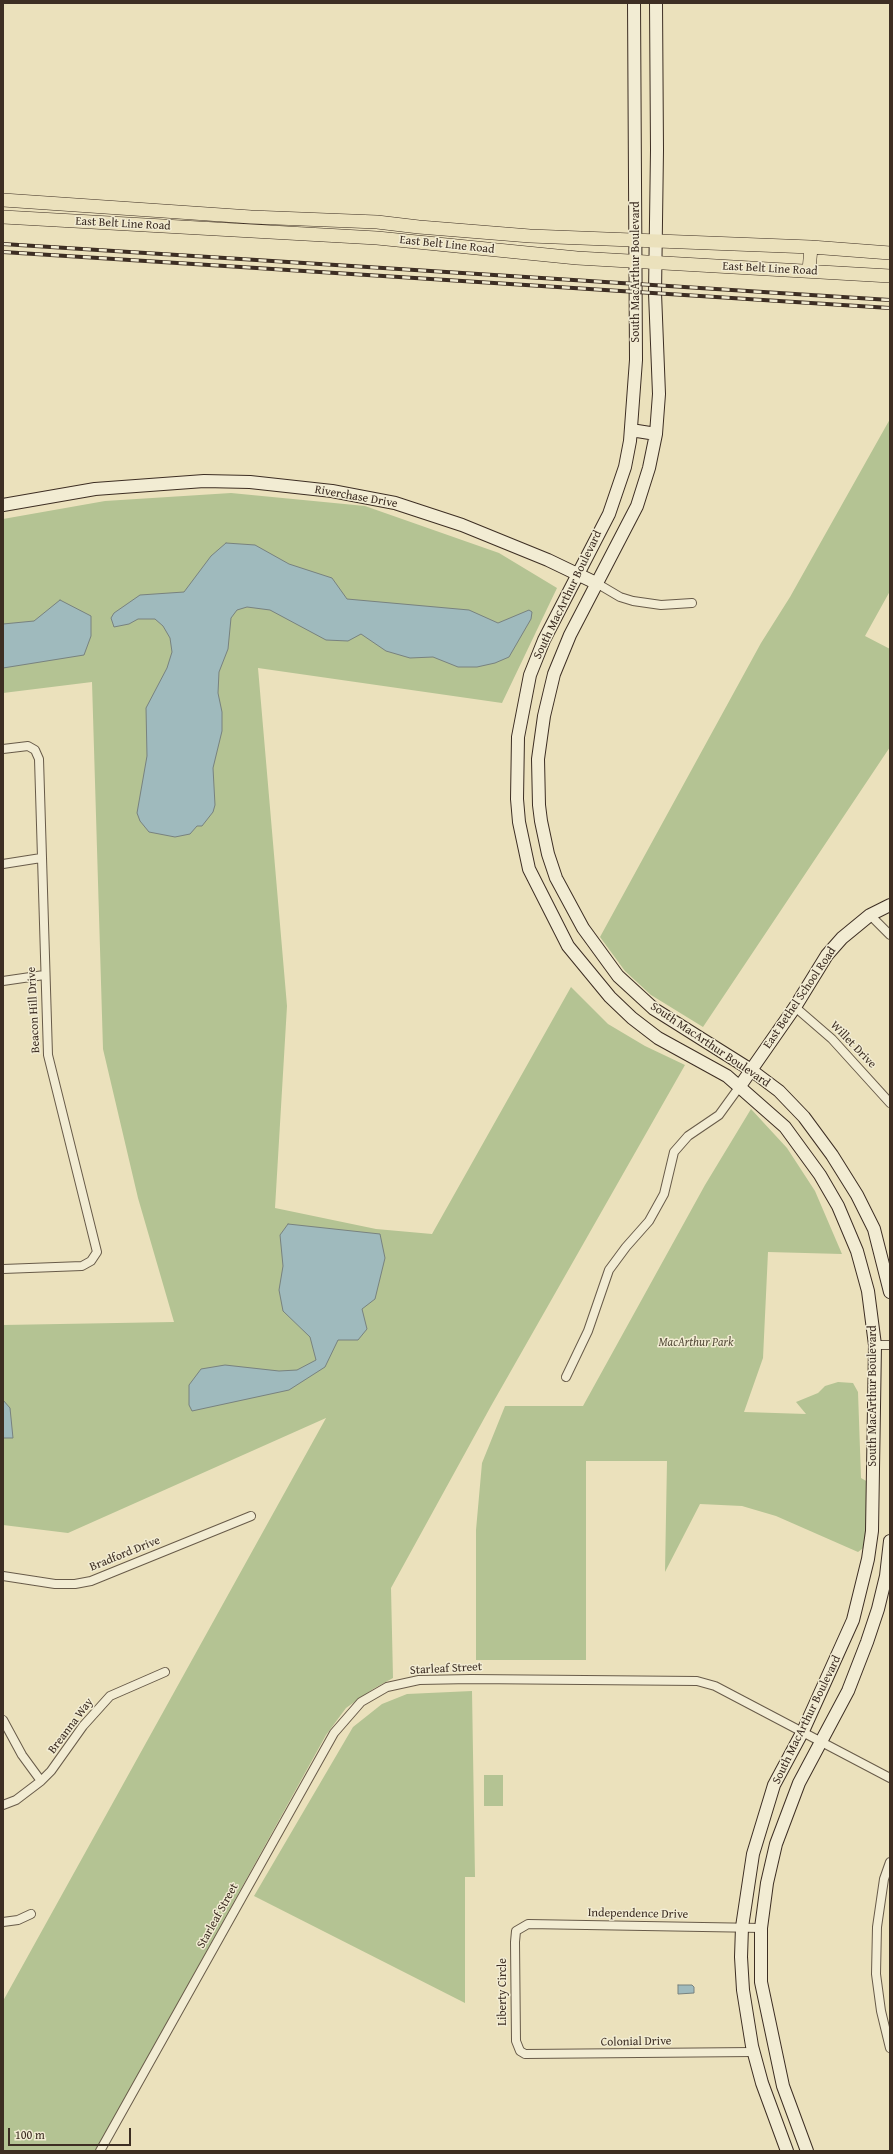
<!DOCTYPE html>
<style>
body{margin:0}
#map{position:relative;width:893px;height:2154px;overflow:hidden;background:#ebe1bc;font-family:"Gentium Book Plus",serif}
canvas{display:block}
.frame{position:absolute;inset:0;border:4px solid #3d2e23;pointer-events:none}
.scale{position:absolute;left:8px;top:2128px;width:123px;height:18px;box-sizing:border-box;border:2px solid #3d2e23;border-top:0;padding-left:5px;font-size:12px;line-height:14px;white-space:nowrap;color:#3d2e23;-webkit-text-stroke:3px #f2ecd3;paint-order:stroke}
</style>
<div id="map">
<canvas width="893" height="2154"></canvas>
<div class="frame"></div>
<div class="scale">100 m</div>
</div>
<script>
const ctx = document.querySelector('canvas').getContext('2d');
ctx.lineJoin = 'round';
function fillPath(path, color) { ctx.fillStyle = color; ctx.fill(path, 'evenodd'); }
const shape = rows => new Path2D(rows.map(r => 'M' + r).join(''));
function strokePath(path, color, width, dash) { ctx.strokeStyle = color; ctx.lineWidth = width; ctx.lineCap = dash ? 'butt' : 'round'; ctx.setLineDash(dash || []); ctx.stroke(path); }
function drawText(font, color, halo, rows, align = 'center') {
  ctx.font = font + ' "Gentium Book Plus",serif'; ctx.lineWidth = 3; ctx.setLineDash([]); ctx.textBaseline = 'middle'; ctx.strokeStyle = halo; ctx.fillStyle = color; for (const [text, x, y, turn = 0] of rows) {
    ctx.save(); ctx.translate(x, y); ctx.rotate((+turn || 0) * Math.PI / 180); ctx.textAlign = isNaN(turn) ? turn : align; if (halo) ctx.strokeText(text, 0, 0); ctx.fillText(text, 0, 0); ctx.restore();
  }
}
const green = shape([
 [890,419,890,591,865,636,890,649,890,747,703,1027,651,995,625,971,600,937,761,643,790,597],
 [231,493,365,506,499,553,557,588,502,703,258,668,287,1006,275,1208,376,1229,432,1234,571,987,608,1024,645,1046,685,1065,491,1406,391,1588,393,1678,373,1689,346,1708,326,1735,96,2151,3,2151,3,2001,326,1418,68,1533,3,1525,3,1325,174,1322,138,1198,103,1049,92,682,3,693,3,519,105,501],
 [751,1109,787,1148,815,1191,842,1254,768,1252,763,1358,744,1412,806,1414,796,1402,818,1393,825,1386,838,1382,853,1383,858,1392,861,1478,868,1482,866,1546,858,1552,776,1516,742,1506,700,1504,665,1572,667,1461,586,1461,586,1660,476,1660,476,1530,482,1463,505,1406,583,1406,705,1185],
 [472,1691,475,1877,465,1877,465,2003,254,1896,353,1727,382,1704,407,1694],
 [484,1775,503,1775,503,1806,484,1806]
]);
const water = shape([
 [226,543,255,545,289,564,332,578,347,599,469,610,498,623,529,610,532,612,531,619,509,657,495,663,477,667,458,667,433,657,410,658,386,651,361,634,348,641,326,640,270,610,247,607,237,610,231,618,228,649,219,672,218,693,222,712,222,731,213,768,215,805,213,812,202,826,197,826,190,834,175,837,149,832,140,821,137,813,147,756,146,708,167,668,172,652,170,638,163,626,155,619,138,619,129,624,114,627,111,618,114,613,140,595,184,592,211,556,226,543],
 [60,600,91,616,91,636,84,655,3,668,3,624,34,621,60,600],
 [288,1224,380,1234,385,1258,375,1299,362,1309,367,1329,358,1340,338,1340,325,1367,289,1390,192,1411,189,1405,189,1385,201,1369,225,1365,279,1371,297,1370,316,1360,310,1337,283,1311,279,1290,283,1266,280,1235,288,1224],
 [3,1400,10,1408,13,1438,3,1438,3,1400],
 [678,1985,692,1985,694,1987,694,1993,678,1994,678,1985]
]);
const street = shape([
 [598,584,620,597,633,601,661,605,692,603],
 [3,749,28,746,35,750,39,759,48,1055,97,1252,91,1261,82,1266,3,1269],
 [3,864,41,858],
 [870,915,890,935],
 [3,981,44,975],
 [795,1007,832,1039,890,1103],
 [875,1345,890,1345],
 [566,1377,588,1331,609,1270,626,1247,649,1221,664,1194,674,1152,688,1136,719,1115,740,1086],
 [3,1576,55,1584,75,1584,91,1581,251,1516],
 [3,1720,22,1755,41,1781],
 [3,1805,16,1800,41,1781,51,1771,83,1726,110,1696,165,1672],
 [890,1862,884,1879,877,1927,876,1974,881,2011,890,2048],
 [3,1922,18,1920,31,1914],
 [753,2052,525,2054,520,2051,516,2041,515,1942,516,1931,528,1924,761,1928],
 [100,2151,334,1733,361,1702,387,1687,419,1680,471,1679,697,1681,715,1686,890,1778]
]);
const secondary = shape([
 [634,3,636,360,630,441,625,467,609,514,544,640,530,675,518,737,517,799,519,822,529,869,568,946,610,997,632,1018,658,1038,727,1076,785,1127,820,1175,838,1206,857,1251,868,1291,875,1345,872,1531,868,1559,853,1620,803,1731,774,1785,753,1854,742,1927,741,1957,743,1990,752,2046,762,2083,787,2151],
 [656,3,657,150,655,293,659,394,656,434,649,468,637,506,570,635,554,674,544,716,538,759,539,805,541,821,548,854,556,878,583,928,618,976,654,1009,751,1070,779,1091,804,1117,832,1155,857,1195,874,1229,890,1292],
 [631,430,656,434],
 [3,505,95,489,204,481,250,482,332,491,395,503,462,525,548,560,598,584],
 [740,1086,795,1007,827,955,842,938,870,915,890,905],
 [807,2151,783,2086,761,1982,761,1928,767,1883,776,1844,799,1783,848,1691,867,1642,878,1609,886,1576,890,1541]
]);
const primary = shape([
 [3,200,251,217,377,222,419,227,530,236,811,247,890,253],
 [3,217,377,238,577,258,890,276],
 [809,271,811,247]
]);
const rail = shape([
 [3,244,890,300],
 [3,252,890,308]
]);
const streetNames = [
 ["East Belt Line Road",123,224,3],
 ["East Belt Line Road",447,245,6],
 ["East Belt Line Road",770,269,3],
 ["South MacArthur Boulevard",636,272,-90],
 ["Riverchase Drive",356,497,10],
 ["South MacArthur Boulevard",568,595,-64],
 ["East Bethel School Road",800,998,-56],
 ["Beacon Hill Drive",34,1010,-93],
 ["South MacArthur Boulevard",710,1045,34],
 ["Willet Drive",853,1045,46],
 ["South MacArthur Boulevard",873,1396,-90],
 ["Bradford Drive",125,1554,-22],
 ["Starleaf Street",446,1669,-3],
 ["South MacArthur Boulevard",807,1720,-64],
 ["Breanna Way",71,1726,-53],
 ["Independence Drive",638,1914,1],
 ["Starleaf Street",218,1916,-61],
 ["Liberty Circle",503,1992,-90],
 ["Colonial Drive",636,2042,-1]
];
const parkNames = [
 ["MacArthur Park",696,1343]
];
fillPath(green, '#b4c393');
fillPath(water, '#9fbabd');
strokePath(water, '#78827f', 1);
strokePath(street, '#685b49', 10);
strokePath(secondary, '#3d2e23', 14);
strokePath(primary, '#3d2e23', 14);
strokePath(street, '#f2ecd3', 8);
strokePath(secondary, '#f2ecd3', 12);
strokePath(primary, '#ebe1bc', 13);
strokePath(rail, '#3d2e23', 4);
strokePath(rail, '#f2ecd3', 2.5, [8]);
drawText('12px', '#3d2e23', '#f2ecd3', streetNames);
drawText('italic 12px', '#554c39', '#f2ecd3', parkNames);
</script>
